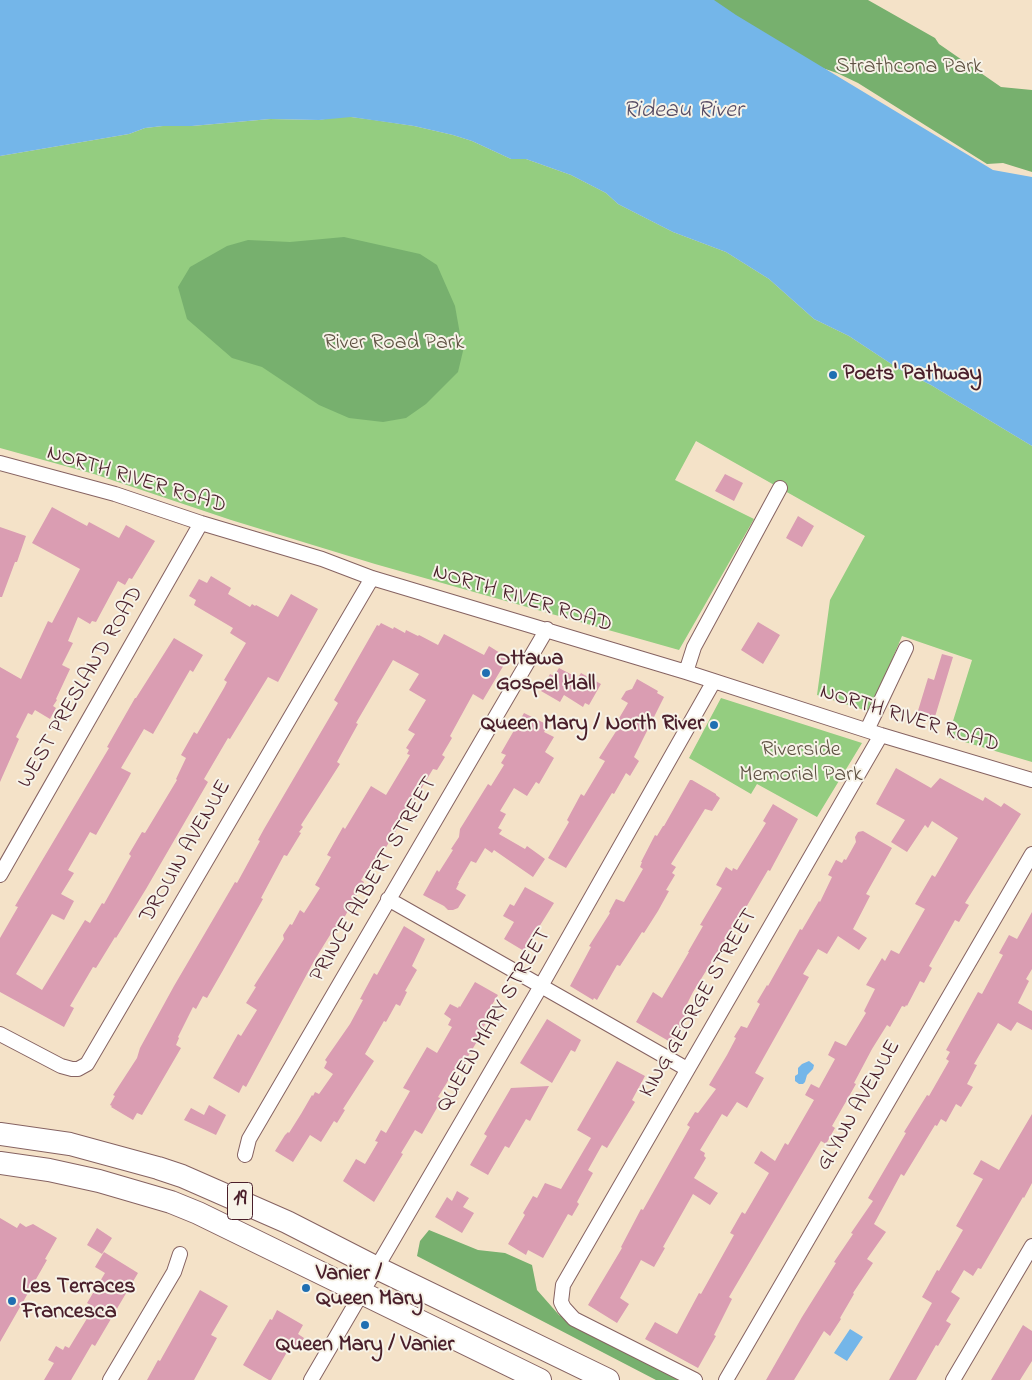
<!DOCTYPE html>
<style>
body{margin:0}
canvas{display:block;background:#f4e2c8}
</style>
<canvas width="1032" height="1380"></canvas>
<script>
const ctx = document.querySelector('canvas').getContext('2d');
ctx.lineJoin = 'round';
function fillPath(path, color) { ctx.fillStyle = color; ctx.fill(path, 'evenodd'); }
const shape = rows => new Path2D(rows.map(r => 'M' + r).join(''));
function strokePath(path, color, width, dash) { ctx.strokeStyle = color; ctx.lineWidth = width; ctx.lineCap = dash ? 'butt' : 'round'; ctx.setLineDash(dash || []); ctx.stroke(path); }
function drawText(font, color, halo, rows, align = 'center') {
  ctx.font = font + ' "Indie Flower",sans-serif'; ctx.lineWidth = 4; ctx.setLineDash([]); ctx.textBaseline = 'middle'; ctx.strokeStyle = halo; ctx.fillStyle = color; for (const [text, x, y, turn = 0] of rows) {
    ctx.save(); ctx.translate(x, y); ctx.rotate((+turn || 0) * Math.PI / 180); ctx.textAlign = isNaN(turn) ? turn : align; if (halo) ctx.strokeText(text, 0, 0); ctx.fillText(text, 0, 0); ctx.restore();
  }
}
const green = shape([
 [337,117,351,117,374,120,414,126,453,135,472,141,511,159,526,159,571,175,606,193,618,204,673,232,726,252,769,279,814,319,849,336,899,369,931,385,1032,446,1032,762,948,737,972,660,902,636,870,712,817,695,830,600,865,536,696,441,675,480,754,519,679,650,375,564,231,520,94,474,0,448,0,156,129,134,145,128,163,126,192,126,270,119,319,120],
 [721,698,862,743,817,817,757,784,751,794,689,758]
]);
const forest = shape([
 [697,0,868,0,935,38,939,44,1001,87,1032,90,1032,172,1003,163,987,164,858,83,837,73,805,62],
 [344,237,420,254,437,265,455,306,463,351,458,372,426,404,406,418,383,422,349,418,319,405,262,367,232,358,187,319,178,287,190,267,227,246,248,240,290,242],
 [429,1230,478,1250,505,1253,532,1265,537,1290,559,1315,685,1380,656,1380,417,1256,420,1241]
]);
const water = shape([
 [0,0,714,0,736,15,993,170,1032,177,1032,446,931,385,899,369,849,336,814,319,769,279,726,252,673,232,618,204,606,193,571,175,526,159,511,159,472,141,453,135,414,126,351,117,319,120,270,119,192,126,163,126,145,128,129,134,0,156],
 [809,1061,814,1065,813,1069,807,1075,805,1082,803,1084,799,1084,795,1081,795,1076,798,1074,798,1068,802,1064],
 [850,1329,863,1337,847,1361,834,1353]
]);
const building = shape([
 [725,474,743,483,734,501,715,491],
 [52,507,87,526,89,522,119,538,126,525,155,541,132,579,129,578,125,585,118,581,96,622,92,621,90,624,78,617,68,641,73,643,62,665,70,669,56,699,57,700,53,706,56,708,50,719,35,710,32,715,28,713,16,737,19,739,0,782,0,667,21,679,48,621,52,623,80,569,32,543],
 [798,516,814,526,802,547,786,538],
 [0,527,26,536,17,562,15,562,2,597,0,597],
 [211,576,231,588,228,594,250,607,252,604,255,606,256,605,278,617,291,594,318,609,278,682,268,677,230,739,228,738,204,779,208,782,146,889,116,938,115,937,96,968,93,967,70,1006,74,1008,64,1027,0,992,0,938,18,907,15,906,109,748,107,747,135,698,136,698,174,638,203,655,193,672,190,670,153,734,144,729,121,768,131,773,128,779,96,835,90,832,68,870,74,873,61,894,74,901,64,920,52,914,16,974,42,990,85,920,90,923,102,903,104,904,131,856,129,854,142,832,145,833,177,780,176,779,186,758,181,755,194,732,197,734,224,688,227,682,224,680,246,643,230,633,233,628,194,605,196,600,189,596,199,579,207,583],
 [758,622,780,635,763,664,741,650],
 [381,623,393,629,394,627,405,633,406,630,418,636,419,635,438,645,444,634,484,655,489,646,508,658,483,700,473,694,450,736,452,738,442,755,445,757,437,770,433,769,385,849,382,847,361,880,364,882,344,918,338,929,335,927,314,961,246,1087,243,1085,239,1093,213,1078,238,1034,241,1036,257,1010,246,1003,256,987,254,986,284,939,283,935,290,924,292,925,300,910,304,913,320,888,315,885,331,857,327,855,343,827,345,829,371,786,386,795,410,755,407,754,409,750,406,748,415,734,408,730,426,700,409,690,419,674,393,660,356,723,358,724,337,762,340,764,301,825,303,827,299,832,301,833,287,856,284,855,261,898,263,899,222,972,207,998,203,996,196,1009,193,1007,178,1037,179,1038,176,1045,181,1048,142,1115,137,1113,133,1120,111,1107,112,1106,110,1105,115,1096,113,1095,137,1058,140,1048,174,986,235,882,237,883,260,841,258,840,264,829,338,703,334,700,377,625,379,626],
 [942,654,953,657,934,720,917,714,928,678,934,680],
 [559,668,578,678,581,673,601,684,589,705,585,703,583,707,564,695,560,702,541,691,550,674,554,676],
 [637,679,658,691,657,693,664,697,634,757,639,761,630,776,626,773,614,794,612,793,566,868,548,858,569,822,567,820,581,794,584,796,605,761,599,758,622,722,618,720,628,703,621,699,626,691,632,689],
 [524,713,548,725,544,732,554,737,545,752,554,758,539,784,536,782,527,796,514,788,500,811,506,814,498,828,502,830,499,834,525,849,527,846,545,859,533,877,494,850,492,853,485,848,476,863,471,861,458,883,459,883,456,889,466,895,458,908,453,910,448,910,444,906,423,895,437,870,439,872,453,850,451,849,459,837,460,829,488,784,491,786,504,765,501,763,506,755,501,753],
 [896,768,931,788,940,778,983,801,985,797,1001,807,1004,803,1021,814,965,903,969,905,959,922,955,920,929,966,932,968,924,983,920,981,907,1006,906,1005,905,1007,902,1006,890,1027,887,1025,872,1049,854,1083,856,1084,832,1126,835,1128,826,1144,821,1141,729,1297,732,1299,714,1335,716,1336,698,1368,645,1339,655,1322,677,1334,699,1293,701,1294,734,1235,730,1233,742,1212,745,1214,769,1173,754,1163,761,1151,775,1161,785,1143,788,1145,814,1100,805,1095,811,1084,819,1088,835,1059,828,1055,835,1041,846,1046,866,1013,864,1011,875,989,866,985,882,958,885,961,891,950,899,954,925,909,915,904,932,875,935,877,958,838,932,821,928,828,925,825,907,852,891,842,905,820,876,804],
 [690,780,692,780,716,794,716,795,720,798,712,811,705,809,671,864,676,867,672,873,675,875,666,890,669,891,658,911,644,933,642,932,620,966,617,965,597,1000,594,998,593,1000,570,986,591,947,589,946,610,913,609,912,616,899,624,902,643,869,640,867,642,862,641,862,655,835,657,836,663,826,664,826],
 [773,804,798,819,770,871,768,870,728,938,727,937,693,992,684,1010,690,1013,672,1043,636,1022,653,992,662,998,689,952,688,952,703,926,700,925,722,888,716,885,726,867,732,871,733,868,737,870,766,823,763,821],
 [863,831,892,848,866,894,870,896,853,929,867,938,859,950,838,936,827,954,818,949,803,974,809,977,755,1073,764,1078,747,1108,737,1102,727,1117,722,1114,700,1150,705,1153,704,1156,706,1158,694,1178,718,1193,710,1205,693,1194,663,1247,665,1248,654,1267,641,1260,620,1298,629,1304,617,1323,588,1305,622,1248,621,1247,641,1209,643,1210,690,1127,687,1125,695,1112,698,1113,716,1089,709,1085,727,1055,736,1038,734,1037,741,1026,747,1028,760,1004,757,1002,767,985,768,986,800,929,802,930,819,901,820,902,832,877,828,875,836,860,842,863,844,859,846,860,856,842,855,837,858,832],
 [525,887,554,903,524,951,504,939,514,922,503,916,510,904,514,906],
 [1032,912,1032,969,1026,979,1029,981,1018,1003,1032,1011,1032,1030,1017,1022,1011,1031,998,1023,974,1064,977,1065,967,1084,973,1087,961,1107,956,1104,946,1122,941,1119,937,1126,935,1125,904,1176,901,1174,874,1224,886,1232,867,1259,873,1263,853,1293,854,1294,840,1318,841,1319,830,1336,824,1331,794,1380,766,1380,802,1317,836,1263,834,1262,853,1234,851,1233,873,1201,868,1198,906,1133,904,1132,927,1095,929,1096,949,1061,946,1059,950,1052,946,1050,978,992,982,994,1003,955,999,953,1009,935,1017,939],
 [404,926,425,939,412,966,417,970,405,991,407,992,400,1006,396,1004,386,1022,384,1021,365,1054,374,1061,343,1109,345,1110,337,1123,334,1121,321,1142,310,1135,293,1162,275,1151,285,1135,288,1132,289,1133,301,1114,312,1095,313,1096,315,1092,319,1094,333,1074,324,1068,327,1062,325,1060,350,1024,363,1000,360,999,374,973,377,975],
 [475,982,498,995,490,1008,494,1009,483,1028,485,1028,463,1065,459,1063,438,1097,442,1099,422,1134,415,1130,401,1153,403,1154,374,1202,343,1181,356,1159,365,1164,378,1142,375,1141,381,1130,386,1133,410,1091,403,1088,427,1047,437,1053,452,1027,448,1025,451,1019,444,1014,450,1004,458,1008,459,1006,460,1007],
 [547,1019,581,1040,575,1052,571,1050,552,1083,520,1063],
 [617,1061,645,1076,632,1100,635,1102,607,1148,602,1145,588,1170,593,1173,577,1202,579,1204,572,1216,568,1214,543,1258,528,1250,526,1255,508,1244,525,1215,523,1213,533,1196,537,1198,545,1183,561,1189,591,1138,577,1130],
 [549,1086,530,1121,526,1119,509,1148,505,1146,488,1175,470,1165,487,1136,484,1134,511,1088],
 [209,1105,226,1115,216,1135,184,1120,191,1108,204,1115],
 [1032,1114,1032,1183,1024,1198,1023,1197,981,1269,978,1268,973,1276,964,1270,951,1292,960,1298,946,1321,951,1324,938,1346,936,1345,916,1380,889,1380,932,1303,922,1297,937,1270,939,1271,963,1230,956,1226,983,1179,973,1174,981,1160,999,1170],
 [457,1191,469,1198,463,1207,474,1213,462,1233,435,1217,447,1197,452,1201],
 [0,1218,17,1228,20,1223,26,1227,33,1224,57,1238,45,1259,47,1260,0,1342],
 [97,1228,112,1238,102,1254,87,1245],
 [104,1252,138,1273,95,1346,92,1344,71,1380,44,1380,54,1363,48,1360,56,1346,63,1350,65,1346,69,1348,94,1307,87,1303,105,1273,95,1267],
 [200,1290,228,1306,211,1335,217,1338,194,1380,147,1380,158,1360,160,1361],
 [277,1310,303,1325,298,1334,304,1338,298,1349,291,1345,271,1380,269,1380,243,1365,270,1319,272,1320],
 [1023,1325,1032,1331,1032,1361,1020,1380,991,1380]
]);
const minor = shape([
 [0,463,115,494,201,523,322,559,372,578,686,672,881,735,1032,780],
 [686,672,694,647,780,488],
 [867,730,906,648],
 [0,875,201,523],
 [388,899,687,1069],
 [0,1034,61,1066,72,1069,78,1069,87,1064,372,578],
 [245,1155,249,1139,547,629],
 [110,1380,174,1272,180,1254],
 [311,1380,541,986,714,681],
 [695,1380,574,1319,564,1308,561,1302,563,1285,881,735],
 [726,1380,1032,854],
 [953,1380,1032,1246]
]);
const primary = shape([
 [0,1134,70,1144,158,1168,182,1176,287,1222,377,1268,608,1380],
 [0,1163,49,1170,99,1181,171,1202,198,1213,540,1380]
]);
const markers = [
 [833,375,5,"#1f6fb2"],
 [486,673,5,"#1f6fb2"],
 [714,725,5,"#1f6fb2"],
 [306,1288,5,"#1f6fb2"],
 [12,1301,5,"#1f6fb2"],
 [365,1325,5,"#1f6fb2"]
];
const shields = [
 [240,1201,25]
];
const shieldNames = [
 ["19",240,1201]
];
const parkNames = [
 ["Strathcona Park",909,68],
 ["River Road Park",394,344],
 ["Riverside",801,751],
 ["Memorial Park",801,776]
];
const poiNames = [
 ["Poets' Pathway",843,375],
 ["Ottawa",496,660],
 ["Gospel Hall",496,685],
 ["Queen Mary / North River",704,725,"right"],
 ["Vanier /",316,1275],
 ["Queen Mary",316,1300],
 ["Les Terraces",22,1288],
 ["Francesca",22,1313],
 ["Queen Mary / Vanier",365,1346,"center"]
];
const streetNames = [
 ["NORTH RIVER ROAD",136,481,17],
 ["NORTH RIVER ROAD",522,600,17],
 ["WEST PRESLAND ROAD",82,688,-60],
 ["NORTH RIVER ROAD",909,720,17],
 ["DROUIN AVENUE",187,852,-60],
 ["PRINCE ALBERT STREET",375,880,-60],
 ["KING GEORGE STREET",700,1004,-60],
 ["QUEEN MARY STREET",495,1021,-60],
 ["GLYNN AVENUE",860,1106,-60]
];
const waterNames = [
 ["Rideau River",683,112]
];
fillPath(green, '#94cd80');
fillPath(forest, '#77b06e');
fillPath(water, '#74b6e9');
fillPath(building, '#da9db2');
strokePath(minor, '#866362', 16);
strokePath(primary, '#866362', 24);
strokePath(minor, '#fff', 14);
strokePath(primary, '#fff', 22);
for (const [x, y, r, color] of markers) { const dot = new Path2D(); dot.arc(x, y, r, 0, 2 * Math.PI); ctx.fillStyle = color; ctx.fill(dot); strokePath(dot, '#f7f3e8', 2); }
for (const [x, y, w] of shields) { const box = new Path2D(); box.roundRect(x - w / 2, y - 18.5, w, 37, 4); ctx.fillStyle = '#f7f3e8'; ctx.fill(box); strokePath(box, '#4a1f2b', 1); }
drawText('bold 21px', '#4a1f2b', null, shieldNames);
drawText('22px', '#605344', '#f7f3e8', parkNames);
drawText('bold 22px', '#4a1f2b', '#f7f3e8', poiNames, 'left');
drawText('22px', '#4a1f2b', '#f7f3e8', streetNames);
drawText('italic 24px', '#574c64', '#f7f3e8', waterNames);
</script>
